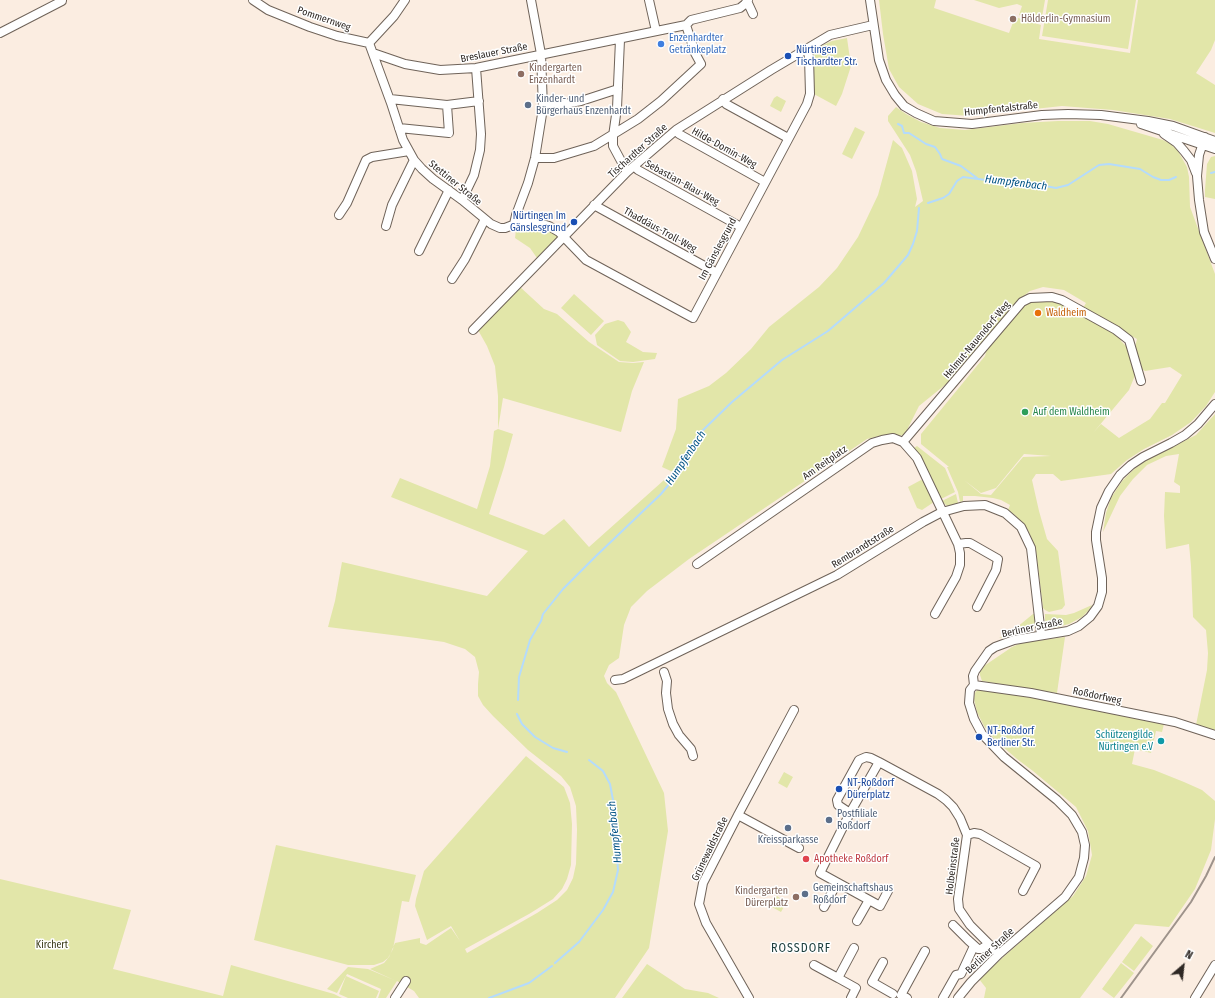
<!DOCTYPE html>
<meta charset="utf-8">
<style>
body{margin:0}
#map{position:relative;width:1215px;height:998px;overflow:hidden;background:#fbede1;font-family:"Fira Sans Condensed",sans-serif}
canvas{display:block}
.north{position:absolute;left:1163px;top:946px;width:40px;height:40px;-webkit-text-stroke:3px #fff;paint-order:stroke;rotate:28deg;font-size:11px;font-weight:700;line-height:16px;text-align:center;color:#2e2824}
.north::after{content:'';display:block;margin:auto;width:14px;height:18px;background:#2e2824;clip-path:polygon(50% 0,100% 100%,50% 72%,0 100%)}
</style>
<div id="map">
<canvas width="1215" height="998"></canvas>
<div class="north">N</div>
</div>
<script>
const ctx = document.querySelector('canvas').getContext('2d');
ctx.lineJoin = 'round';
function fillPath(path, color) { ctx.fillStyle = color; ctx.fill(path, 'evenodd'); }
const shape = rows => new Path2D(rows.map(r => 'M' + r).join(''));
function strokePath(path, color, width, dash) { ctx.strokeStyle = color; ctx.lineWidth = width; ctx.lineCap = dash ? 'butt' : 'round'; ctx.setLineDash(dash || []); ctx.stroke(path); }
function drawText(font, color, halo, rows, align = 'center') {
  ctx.font = font + ' "Fira Sans Condensed",sans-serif'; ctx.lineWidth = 3; ctx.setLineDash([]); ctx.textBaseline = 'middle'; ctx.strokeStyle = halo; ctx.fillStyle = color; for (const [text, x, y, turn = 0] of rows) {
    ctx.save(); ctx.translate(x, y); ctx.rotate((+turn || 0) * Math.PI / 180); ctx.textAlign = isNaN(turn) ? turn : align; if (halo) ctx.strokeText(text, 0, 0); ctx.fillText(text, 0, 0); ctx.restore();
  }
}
const green = shape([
 [879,0,936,0,934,8,1009,33,1015,17,1041,25,1039,39,1130,53,1138,0,1215,0,1215,40,1211,50,1196,73,1215,85,1215,133,1170,119,1113,110,1062,106,970,116,942,114,918,104,899,87,889,69,883,34],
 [974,0,1045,0,1041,23,1019,15,1022,6,1017,4,999,8],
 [1048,0,1136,0,1128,49,1042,36],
 [847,38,851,66,842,94,836,106,812,93,811,54,814,49,832,41],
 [777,96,786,101,781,112,770,106,774,98],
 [896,107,906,114,921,122,940,128,965,130,1022,123,1058,121,1090,121,1108,124,1163,140,1171,144,1178,151,1187,167,1189,177,1190,207,1215,274,1215,392,1206,406,1191,422,1172,435,1144,449,1127,460,1111,474,1061,481,1053,474,1036,474,1032,480,1039,511,1047,539,1058,551,1065,605,1062,609,1049,612,1045,610,1043,608,1036,551,1028,530,1015,515,1008,510,1010,505,1001,500,993,498,975,496,963,496,963,501,960,502,958,492,947,467,949,467,921,444,921,434,985,356,987,349,1026,303,1045,299,1061,302,1120,334,1121,341,1130,350,1136,373,1129,390,1093,433,1101,424,1119,438,1150,419,1162,403,1165,403,1182,375,1170,367,1145,371,1139,367,1134,351,1137,339,1083,308,1086,303,1064,290,1043,287,1030,291,1022,297,976,355,951,380,919,406,907,430,903,435,898,436,879,436,867,439,689,559,647,591,631,607,624,625,619,658,609,665,604,676,607,683,616,692,664,793,668,831,649,948,615,998,419,998,414,991,397,981,386,998,378,998,381,989,347,974,337,993,327,989,348,967,368,969,394,980,370,969,384,963,389,957,395,943,420,938,420,943,426,945,451,928,460,941,451,926,427,940,415,906,416,899,424,871,526,756,564,787,570,803,572,824,571,865,567,879,562,889,553,899,529,914,465,949,467,953,537,913,557,900,567,890,573,878,576,864,577,830,576,806,570,787,561,776,528,750,493,716,483,705,478,696,478,684,479,672,475,657,465,649,444,642,416,638,328,627,335,601,342,562,487,596,528,551,391,497,400,478,477,509,490,466,494,431,498,429,498,396,495,366,487,346,478,330,519,286,544,309,557,314,589,342,619,362,633,363,644,362,632,391,621,432,503,398,498,429,513,434,504,467,489,514,544,535,564,519,589,547,673,472,662,467,676,429,678,399,709,386,726,373,751,349,769,327,819,287,837,268,858,237,878,195,893,140,902,148,912,171,917,199,915,207,923,201,916,171,910,155,888,121,888,116],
 [1024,454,1051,456,1023,457,991,495,981,494,964,480,981,493,996,488],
 [855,127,865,132,852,159,842,154],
 [1215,156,1215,199,1205,197,1205,190,1207,164,1211,157],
 [527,225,536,226,545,228,559,236,537,258,530,248,515,238,516,230,527,228],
 [574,294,604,321,591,335,561,308],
 [618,320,624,322,631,332,626,342,643,352,657,353,655,359,633,362,620,361,597,345,595,335,605,324],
 [1215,414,1215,731,1196,725,1207,670,1208,653,1206,630,1193,617,1191,566,1189,544,1166,549,1164,516,1165,492,1180,493,1180,486,1174,482,1179,454,1166,456,1147,465,1133,479,1120,496,1103,532,1106,513,1111,498,1122,481,1132,471,1145,461,1196,435],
 [917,446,945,468,955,492,941,499,920,456,914,448],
 [921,480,924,481,934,502,922,510,917,508,908,487],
 [956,494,958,503,947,506,942,501],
 [1092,605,1089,610,1082,617,1069,624,1054,628,1050,626,1045,621,1045,614,1066,615,1074,613],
 [1033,614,1035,614,1036,623,1032,632,1015,636,999,638,1011,632],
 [1065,637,1057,693,982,681,980,675,980,671,984,666,1012,647,1021,643],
 [981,689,1022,695,1164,724,1162,732,1156,731,1151,753,1135,749,1132,764,1154,770,1184,782,1202,790,1215,801,1215,819,1211,850,1195,889,1169,927,1135,924,1080,998,984,998,986,988,979,979,1009,952,1073,896,1086,876,1092,855,1088,831,1076,807,1033,771,1017,759,995,740,984,726,977,712,974,699,975,693,977,690],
 [784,772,793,777,787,788,778,783],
 [276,845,416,875,409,902,402,901,393,949,388,958,383,962,374,965,348,965,254,940],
 [0,879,131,910,113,969,223,996,231,965,334,994,342,998,0,998],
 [777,896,786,903,781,912,770,906],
 [1141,936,1153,946,1134,971,1122,962],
 [1121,963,1134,973,1114,998,1102,989],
 [647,964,685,989,708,993,719,998,622,998],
 [346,976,379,991,376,998,348,998,339,994]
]);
const stream = shape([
 [898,124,902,126,904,133,909,133,926,144,935,147,940,154,942,159,961,166,977,178],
 [1211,173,1215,172],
 [928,203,943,198,949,194,957,181,963,177,1032,186,1040,185,1056,188,1068,185,1099,165,1109,164,1140,169,1153,177,1161,180,1169,180,1176,177],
 [518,700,519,677,530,640,541,621,543,614,563,589,596,556,661,494,676,476,686,460,694,442,700,433,732,402,782,360,828,331,884,283,908,255,913,244,917,231,919,208],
 [517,714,522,724,535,737,553,748,567,752],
 [555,963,579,942,603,910,613,892,618,870,613,800,610,784,603,771,589,760],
 [489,998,529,983,552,966]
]);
const minor = shape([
 [253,0,268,10,310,27,337,36,369,43],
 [405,0,394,16,369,43,391,103,403,140,414,160,422,169,433,179,462,200,491,224,500,228,505,228,523,221,533,221,549,226,559,232,586,260,693,318,807,104,810,94,809,57,807,49],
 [649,0,656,31],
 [870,0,879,60,886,80,895,95,904,106,916,113,934,121,972,124,1042,115,1068,114,1101,115,1148,121,1173,126,1215,141],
 [747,1,753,14],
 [0,33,62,1,62,0],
 [620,40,617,108,613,136,613,146,627,172],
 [373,53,405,64,440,70,476,68,686,25,691,20,740,8,745,4,748,0],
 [390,99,447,105],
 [723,99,726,104,788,138],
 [543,108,581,101,618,89],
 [1141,124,1215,149],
 [399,128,449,133,447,105,479,101],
 [676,130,679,134,765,182],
 [1164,134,1177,143,1184,151,1191,160,1196,173],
 [1205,137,1199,155,1197,176,1199,200,1204,232,1215,259],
 [535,158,554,158,594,146,638,119,661,101,701,64,695,53,686,25],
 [634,166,638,170,741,227],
 [462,200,474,175,480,150,481,134,476,68],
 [594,205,717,273],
 [339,215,347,203,366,160,372,157,409,151],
 [514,224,516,215,528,183,535,158,543,108,541,54,531,0],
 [386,226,392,205,414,160],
 [419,251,449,190],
 [452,279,465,259,485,219],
 [473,330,627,172,676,130,771,70,830,35,873,25],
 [903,442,1022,302,1030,298,1052,297,1062,300,1116,330,1129,340,1141,381],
 [958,544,966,543,970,543,998,559,996,570,977,607],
 [697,564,872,443,882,440,893,438,903,442,917,458,958,544,960,553,960,565,956,577,935,614],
 [664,672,667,681,666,693,668,709,673,724,679,735,691,749,693,756],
 [615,680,623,679,837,575,923,522,942,512,964,506,985,505,1005,513,1021,527,1031,548,1041,635],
 [974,685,973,676,975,671,989,651,995,647,1014,640,1068,631,1079,626,1090,617,1098,606,1102,592,1102,578,1096,540,1096,532,1101,508,1109,491,1120,475,1131,465,1143,457,1171,443,1185,435,1198,424,1215,404],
 [974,685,1031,693,1175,722,1215,735],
 [879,762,850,813,820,873,880,906,888,891],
 [850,813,838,805,837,800,859,760,866,757,871,758,879,762,938,794,946,800,953,807,960,818,967,835,958,899,959,909,970,925,999,954],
 [738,815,799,848],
 [967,835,974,833,980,834,1036,866,1023,891],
 [824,907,837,883],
 [857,921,869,900],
 [953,925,968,940,978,949,981,949,989,944],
 [883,962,872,982,893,994],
 [814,965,838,978],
 [395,998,406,981],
 [749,998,706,923,699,904,703,883,738,815,794,710],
 [851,998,856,988,838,978,854,948],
 [907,998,901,995,925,951],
 [943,998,956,975,961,974,974,946],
 [958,998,971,982,999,954,1065,897,1079,877,1084,858,1085,845,1082,832,1072,815,1057,800,1004,757,982,734,974,719,969,703,970,690,974,685],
 [1195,998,1215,965]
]);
const rail = shape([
 [1121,998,1191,902,1206,876,1215,857]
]);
const markers = [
 [1013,19,4,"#8d6e63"],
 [661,44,4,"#3f7fe0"],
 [788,56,4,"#1a4fb4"],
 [521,74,4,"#8d6e63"],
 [528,105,4,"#5c6f8a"],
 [574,222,4,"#1a4fb4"],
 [1038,313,4,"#e8710a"],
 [1025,412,4,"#2e9e5b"],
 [979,737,4,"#1a4fb4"],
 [1161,741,4,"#0f9aa8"],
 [839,789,4,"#1a4fb4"],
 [829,820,4,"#5c6f8a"],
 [788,828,4,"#5c6f8a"],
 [806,859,4,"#e0444e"],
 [805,894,4,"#5c6f8a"],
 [796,897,4,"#8d6e63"]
];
const streetNames = [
 ["Pommernweg",324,19,19],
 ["Breslauer Straße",494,53,-11],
 ["Humpfentalstraße",1001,109,-6],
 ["Hilde-Domin-Weg",724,148,29],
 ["Tischardter Straße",638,151,-42],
 ["Stettiner Straße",455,183,39],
 ["Sebastian-Blau-Weg",682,183,29],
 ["Thaddäus-Troll-Weg",660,230,29],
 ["Im Gänslesgrund",718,249,-62],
 ["Helmut-Nauendorf-Weg",977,340,-50],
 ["Am Reitplatz",825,463,-35],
 ["Rembrandtstraße",863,547,-32],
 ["Berliner Straße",1032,628,-12],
 ["Roßdorfweg",1097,696,12],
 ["Grünewaldstraße",710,849,-64],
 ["Holbeinstraße",953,866,-83],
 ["Berliner Straße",990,951,-43]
];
const educationNames = [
 ["Hölderlin-Gymnasium",1021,19],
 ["Kindergarten",529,68],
 ["Enzenhardt",529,80],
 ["Kindergarten",788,891,"right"],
 ["Dürerplatz",788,903,"right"]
];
const shopNames = [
 ["Enzenhardter",669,38],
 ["Getränkeplatz",669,50]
];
const transitNames = [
 ["Nürtingen",796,50],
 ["Tischardter Str.",796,62],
 ["Nürtingen Im",566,216,"right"],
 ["Gänslesgrund",566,228,"right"],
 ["NT-Roßdorf",987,731],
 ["Berliner Str.",987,743],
 ["NT-Roßdorf",847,783],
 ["Dürerplatz",847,795]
];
const serviceNames = [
 ["Kinder- und",536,99],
 ["Bürgerhaus Enzenhardt",536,111],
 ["Postfiliale",837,814],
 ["Roßdorf",837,826],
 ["Kreissparkasse",788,840,"center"],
 ["Gemeinschaftshaus",813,888],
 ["Roßdorf",813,900]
];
const foodNames = [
 ["Waldheim",1046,313]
];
const leisureNames = [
 ["Auf dem Waldheim",1033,412]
];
const cultureNames = [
 ["Schützengilde",1153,735],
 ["Nürtingen e.V",1153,747]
];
const healthNames = [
 ["Apotheke Roßdorf",814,859]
];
const parkNames = [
 ["Kirchert",52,945]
];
const waterNames = [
 ["Humpfenbach",1016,183,7],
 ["Humpfenbach",686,458,-56],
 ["Humpfenbach",615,832,-96]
];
const quarterNames = [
 ["ROSSDORF",801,949]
];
fillPath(green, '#e2e6a9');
strokePath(stream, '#b4dbfc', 2);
strokePath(minor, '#6f6359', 10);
strokePath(minor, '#fff', 8);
strokePath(rail, '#9e938b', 2);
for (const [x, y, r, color] of markers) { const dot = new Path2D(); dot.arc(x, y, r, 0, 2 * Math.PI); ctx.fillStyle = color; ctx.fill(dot); strokePath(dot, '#fff', 1.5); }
drawText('10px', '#2e2824', '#fff', streetNames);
drawText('10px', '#785e54', '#fff', educationNames, 'left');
drawText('10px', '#366cbe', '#fff', shopNames, 'left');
drawText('10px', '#164399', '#fff', transitNames, 'left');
drawText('10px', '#4e5e75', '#fff', serviceNames, 'left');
drawText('10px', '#c56008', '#fff', foodNames, 'left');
drawText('10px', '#27864d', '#fff', leisureNames, 'left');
drawText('10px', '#0d838f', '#fff', cultureNames, 'right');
drawText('10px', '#be3a42', '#fff', healthNames, 'left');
drawText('10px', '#353613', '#fff', parkNames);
drawText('italic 11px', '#005284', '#fff', waterNames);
ctx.letterSpacing = '1px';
drawText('12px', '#1c3e3d', '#fff', quarterNames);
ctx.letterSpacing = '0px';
</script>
